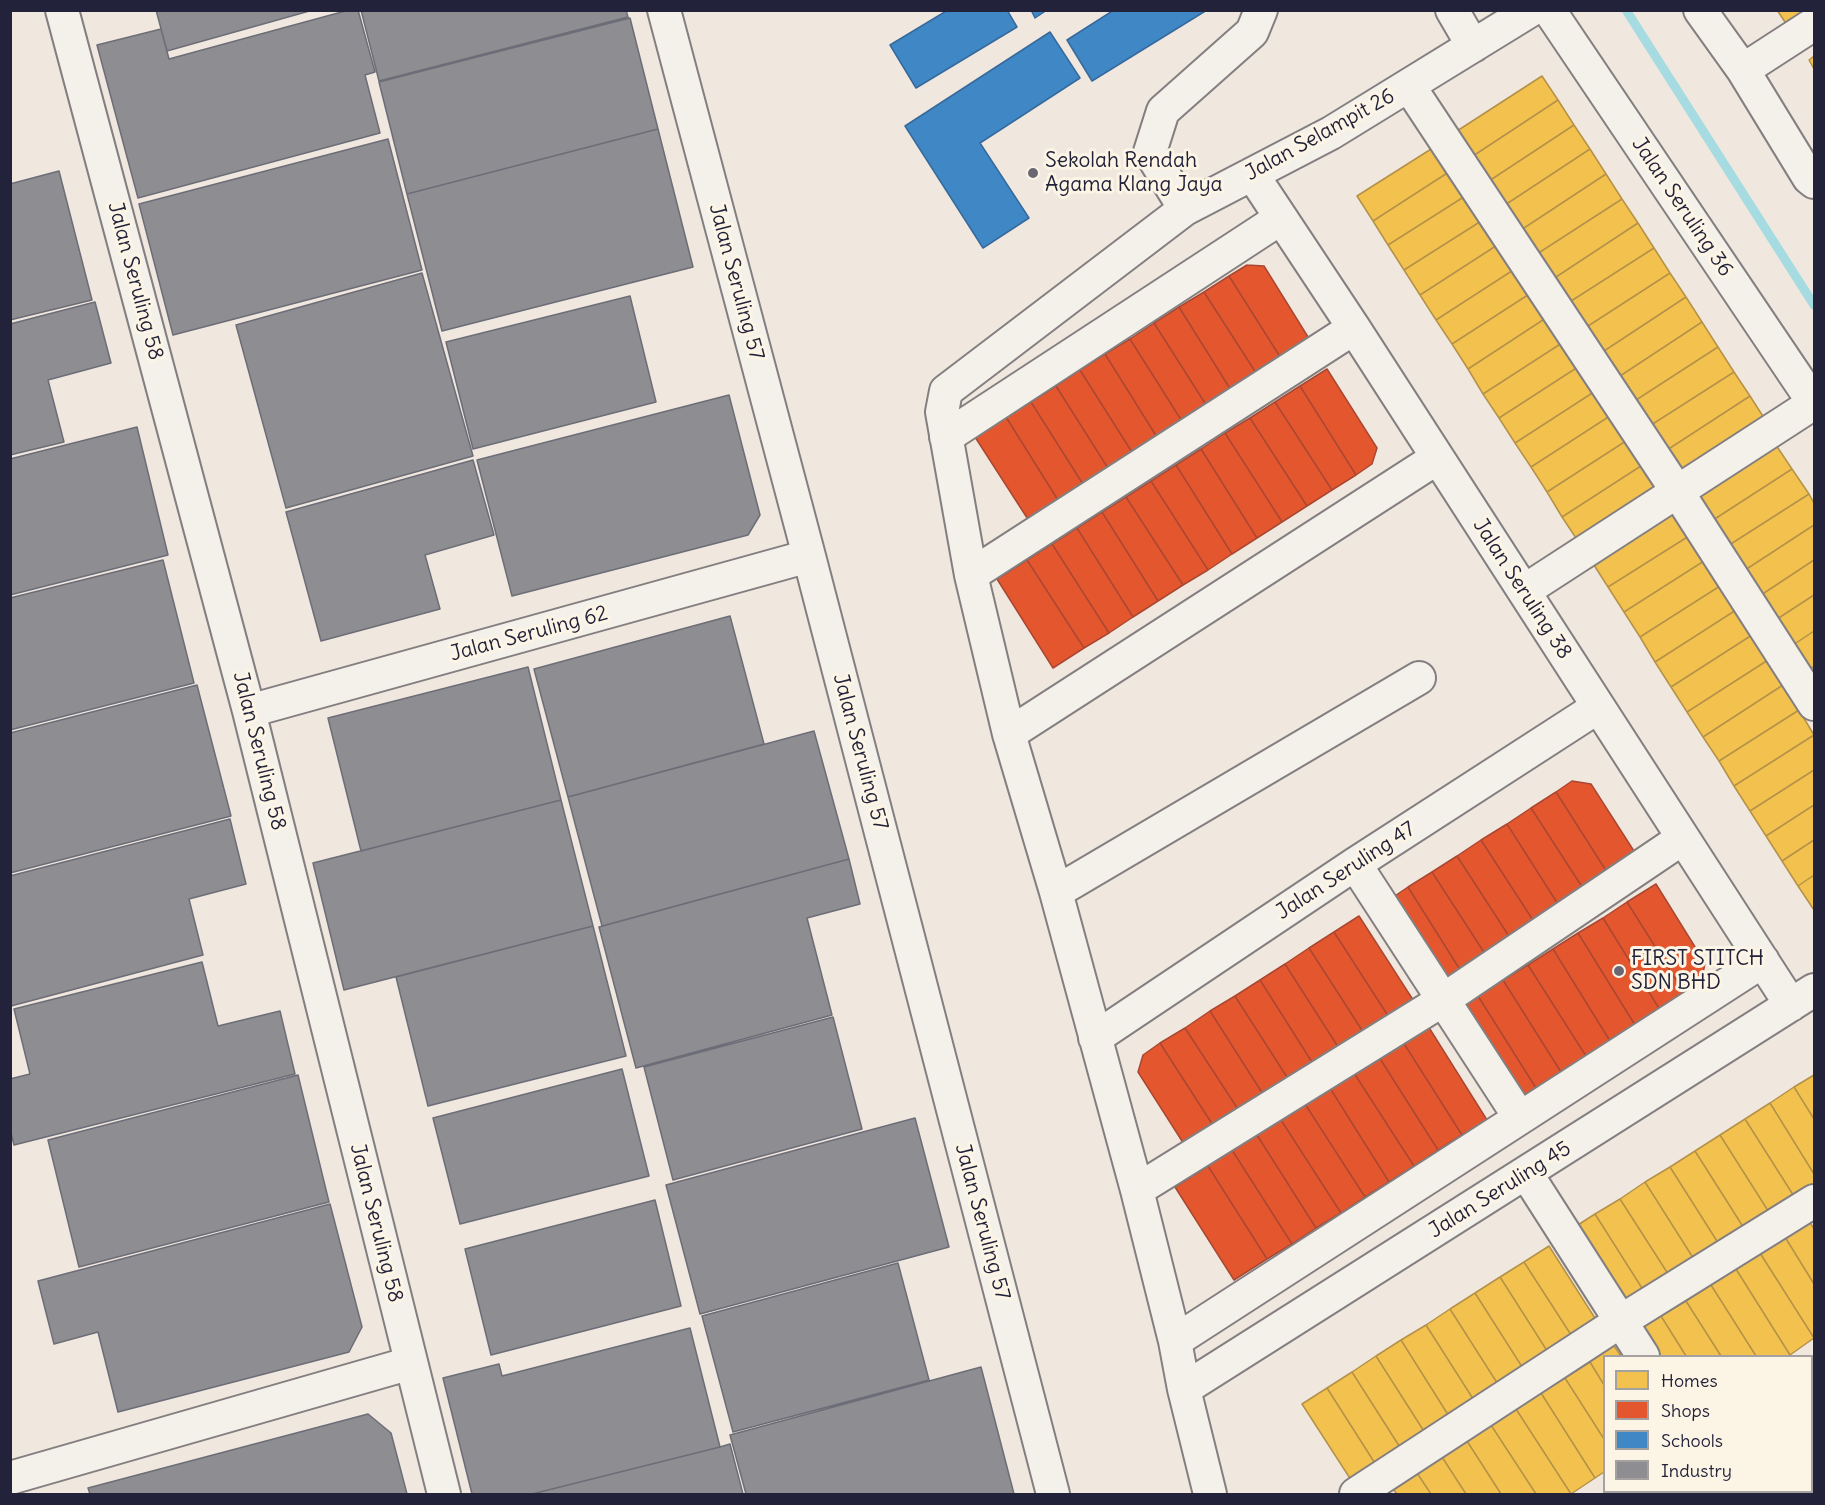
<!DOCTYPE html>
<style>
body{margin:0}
#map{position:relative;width:1825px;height:1505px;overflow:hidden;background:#f0e7de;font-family:Delius,sans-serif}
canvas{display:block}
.frame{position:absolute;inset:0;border:12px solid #22223b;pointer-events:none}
.legend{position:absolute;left:1603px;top:1355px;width:210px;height:138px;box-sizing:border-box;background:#fcf5e5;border:2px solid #a5a1a1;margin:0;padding:8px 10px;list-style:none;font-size:18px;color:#22223b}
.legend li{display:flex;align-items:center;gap:12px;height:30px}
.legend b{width:30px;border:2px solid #a5a1a1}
</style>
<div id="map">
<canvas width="1825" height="1505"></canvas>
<div class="frame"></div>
<ul class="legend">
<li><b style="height:16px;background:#f2c14e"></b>Homes</li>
<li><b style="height:16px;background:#e4572e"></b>Shops</li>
<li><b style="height:16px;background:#3f88c5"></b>Schools</li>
<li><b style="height:16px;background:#8d8d92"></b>Industry</li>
</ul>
</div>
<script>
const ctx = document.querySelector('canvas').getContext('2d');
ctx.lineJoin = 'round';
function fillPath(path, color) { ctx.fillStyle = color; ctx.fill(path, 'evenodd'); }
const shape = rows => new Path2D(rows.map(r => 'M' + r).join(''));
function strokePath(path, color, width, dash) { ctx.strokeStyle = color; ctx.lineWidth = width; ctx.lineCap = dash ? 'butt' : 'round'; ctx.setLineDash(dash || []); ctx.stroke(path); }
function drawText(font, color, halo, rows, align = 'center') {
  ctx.font = font + ' Delius,sans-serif'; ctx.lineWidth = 6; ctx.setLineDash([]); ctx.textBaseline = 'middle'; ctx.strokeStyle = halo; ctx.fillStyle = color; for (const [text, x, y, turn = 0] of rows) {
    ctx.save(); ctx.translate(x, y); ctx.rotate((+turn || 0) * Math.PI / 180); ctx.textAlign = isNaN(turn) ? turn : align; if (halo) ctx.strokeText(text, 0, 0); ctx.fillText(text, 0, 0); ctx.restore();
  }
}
const homes = shape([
 [1777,10,1809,10,1787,25,1777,10],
 [1814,56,1814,69,1809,60,1814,56],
 [1542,76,1558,100,1473,156,1457,131,1542,76],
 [1558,100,1574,125,1489,181,1473,156,1558,100],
 [1574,125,1590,149,1505,205,1489,181,1574,125],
 [1439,144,1455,168,1373,221,1357,196,1439,144],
 [1590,149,1606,174,1521,230,1505,205,1590,149],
 [1455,168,1470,193,1388,245,1373,221,1455,168],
 [1606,174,1622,199,1537,254,1521,230,1606,174],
 [1470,193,1486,218,1404,270,1388,245,1470,193],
 [1622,199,1638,223,1553,279,1537,254,1622,199],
 [1486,218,1502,242,1420,295,1404,270,1486,218],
 [1638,223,1654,248,1568,303,1553,279,1638,223],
 [1502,242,1518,267,1436,320,1420,295,1502,242],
 [1654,248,1670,273,1585,328,1568,303,1654,248],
 [1518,267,1534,291,1452,344,1436,320,1518,267],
 [1670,273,1686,297,1601,353,1585,328,1670,273],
 [1534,291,1549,316,1468,369,1452,344,1534,291],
 [1686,297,1702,322,1617,378,1601,353,1686,297],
 [1549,316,1565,341,1483,394,1468,369,1549,316],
 [1702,322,1718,347,1633,402,1617,378,1702,322],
 [1565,341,1581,365,1499,418,1483,394,1565,341],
 [1718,347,1734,372,1648,427,1633,402,1718,347],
 [1581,365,1597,390,1515,443,1499,418,1581,365],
 [1734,372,1750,396,1664,452,1648,427,1734,372],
 [1597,390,1613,414,1531,467,1515,443,1597,390],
 [1750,396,1766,421,1680,476,1664,452,1750,396],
 [1613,414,1629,439,1547,492,1531,467,1613,414],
 [1629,439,1644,464,1562,517,1547,492,1629,439],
 [1776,445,1792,469,1707,524,1691,499,1776,445],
 [1644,464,1661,488,1578,541,1562,517,1644,464],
 [1792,469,1809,494,1723,549,1707,524,1792,469],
 [1809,494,1814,503,1814,525,1739,574,1723,549,1809,494],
 [1673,511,1689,536,1608,587,1592,562,1673,511],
 [1814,525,1814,560,1755,599,1739,574,1814,525],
 [1689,536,1704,561,1624,612,1608,587,1689,536],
 [1814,560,1814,595,1771,623,1755,599,1814,560],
 [1704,561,1720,586,1640,637,1624,612,1704,561],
 [1720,586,1736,610,1655,662,1640,637,1720,586],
 [1814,595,1814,631,1787,649,1771,623,1814,595],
 [1736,610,1752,635,1671,687,1655,662,1736,610],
 [1814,631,1814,666,1804,673,1787,649,1814,631],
 [1752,635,1768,660,1687,712,1671,687,1752,635],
 [1768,660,1783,685,1703,737,1687,712,1768,660],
 [1783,685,1799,710,1719,761,1703,737,1783,685],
 [1799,710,1814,735,1734,786,1719,761,1799,710],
 [1814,735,1814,770,1750,811,1734,786,1814,735],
 [1814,770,1814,805,1766,836,1750,811,1814,770],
 [1814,805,1814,840,1782,861,1766,836,1814,805],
 [1814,840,1814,875,1798,886,1782,861,1814,840],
 [1814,875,1814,910,1798,886,1814,875],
 [1814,1075,1814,1119,1794,1087,1814,1075],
 [1794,1087,1814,1119,1814,1174,1770,1103,1794,1087],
 [1770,1103,1814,1174,1814,1190,1797,1201,1745,1119,1770,1103],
 [1745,1119,1797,1201,1772,1217,1720,1135,1745,1119],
 [1720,1135,1772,1217,1747,1233,1695,1151,1720,1135],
 [1695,1151,1747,1233,1722,1249,1670,1167,1695,1151],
 [1670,1167,1722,1249,1697,1264,1645,1182,1670,1167],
 [1645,1182,1697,1264,1672,1280,1620,1199,1645,1182],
 [1620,1199,1672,1280,1647,1296,1595,1214,1620,1199],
 [1595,1214,1647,1296,1622,1312,1570,1230,1595,1214],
 [1810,1222,1814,1229,1814,1284,1785,1237,1810,1222],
 [1785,1237,1814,1284,1814,1338,1760,1253,1785,1237],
 [1549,1246,1600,1326,1575,1341,1524,1262,1549,1246],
 [1760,1253,1814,1338,1790,1355,1736,1269,1760,1253],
 [1524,1262,1575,1341,1551,1357,1500,1277,1524,1262],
 [1736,1269,1790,1355,1788,1356,1756,1356,1711,1285,1736,1269],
 [1500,1277,1551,1357,1526,1373,1475,1293,1500,1277],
 [1711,1285,1756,1356,1721,1356,1686,1301,1711,1285],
 [1475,1293,1526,1373,1501,1389,1450,1309,1475,1293],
 [1686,1301,1721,1356,1686,1356,1661,1316,1686,1301],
 [1450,1309,1501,1389,1477,1405,1426,1325,1450,1309],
 [1661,1316,1686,1356,1651,1356,1636,1332,1661,1316],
 [1426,1325,1477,1405,1452,1421,1401,1340,1426,1325],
 [1401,1340,1452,1421,1427,1436,1376,1356,1401,1340],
 [1614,1346,1621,1356,1604,1356,1604,1385,1590,1362,1614,1346],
 [1376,1356,1427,1436,1403,1452,1352,1372,1376,1356],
 [1590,1362,1604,1385,1604,1439,1565,1378,1590,1362],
 [1352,1372,1403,1452,1378,1468,1327,1388,1352,1372],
 [1565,1378,1604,1439,1604,1472,1595,1478,1541,1393,1565,1378],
 [1327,1388,1378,1468,1353,1483,1302,1404,1327,1388],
 [1541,1393,1595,1478,1571,1494,1516,1409,1541,1393],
 [1516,1409,1571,1494,1536,1494,1491,1425,1516,1409],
 [1491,1425,1536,1494,1501,1494,1467,1441,1491,1425],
 [1467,1441,1501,1494,1466,1494,1442,1457,1467,1441],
 [1814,1455,1814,1482,1812,1477,1812,1457,1814,1455],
 [1442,1457,1466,1494,1431,1494,1417,1473,1442,1457],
 [1417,1473,1431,1494,1397,1494,1393,1489,1417,1473],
 [1763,1492,1795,1492,1797,1494,1759,1494,1763,1492]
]);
const shops = shape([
 [1247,265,1264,266,1313,345,1284,363,1229,276,1247,265],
 [1229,276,1284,363,1260,379,1204,292,1229,276],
 [1204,292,1260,379,1234,395,1179,307,1204,292],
 [1179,307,1234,395,1210,411,1154,323,1179,307],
 [1154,323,1210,411,1185,426,1130,339,1154,323],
 [1130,339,1185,426,1160,442,1105,354,1130,339],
 [1105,354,1160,442,1135,457,1080,370,1105,354],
 [1327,369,1377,448,1372,464,1356,475,1300,386,1327,369],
 [1080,370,1135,457,1111,473,1056,386,1080,370],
 [1056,386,1111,473,1086,489,1031,402,1056,386],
 [1300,386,1356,475,1332,490,1275,402,1300,386],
 [1031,402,1086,489,1061,505,1006,417,1031,402],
 [1275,402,1332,490,1307,506,1250,418,1275,402],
 [1006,417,1061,505,1031,524,975,437,1006,417],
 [1250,418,1307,506,1282,522,1225,433,1250,418],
 [1225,433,1282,522,1257,538,1201,449,1225,433],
 [1201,449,1257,538,1232,554,1176,465,1201,449],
 [1176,465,1232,554,1208,570,1151,481,1176,465],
 [1151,481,1208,570,1183,585,1126,497,1151,481],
 [1126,497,1183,585,1158,601,1102,512,1126,497],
 [1102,512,1158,601,1133,617,1077,528,1102,512],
 [1077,528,1133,617,1109,633,1052,544,1077,528],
 [1052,544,1109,633,1084,648,1027,560,1052,544],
 [1027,560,1084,648,1053,668,997,579,1027,560],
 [1572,781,1591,784,1641,862,1612,880,1556,792,1572,781],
 [1556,792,1612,880,1588,896,1531,808,1556,792],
 [1531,808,1588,896,1563,912,1507,824,1531,808],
 [1507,824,1563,912,1538,928,1481,840,1507,824],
 [1481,840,1538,928,1514,944,1457,856,1481,840],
 [1457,856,1514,944,1489,960,1432,872,1457,856],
 [1432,872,1489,960,1464,976,1408,887,1432,872],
 [1656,884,1705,963,1701,984,1685,994,1627,902,1656,884],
 [1408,887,1464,976,1439,991,1383,904,1408,887],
 [1627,902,1685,994,1660,1010,1603,918,1627,902],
 [1359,916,1417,1006,1392,1022,1334,932,1359,916],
 [1603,918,1660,1010,1635,1025,1578,933,1603,918],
 [1334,932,1392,1022,1367,1038,1309,948,1334,932],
 [1578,933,1635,1025,1610,1041,1553,949,1578,933],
 [1309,948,1367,1038,1342,1053,1285,964,1309,948],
 [1553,949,1610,1041,1586,1056,1528,965,1553,949],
 [1285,964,1342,1053,1317,1070,1260,980,1285,964],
 [1528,965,1586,1056,1561,1072,1503,980,1528,965],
 [1260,980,1317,1070,1292,1085,1235,996,1260,980],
 [1503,980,1561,1072,1536,1088,1478,996,1503,980],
 [1235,996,1292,1085,1268,1102,1210,1011,1235,996],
 [1478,996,1536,1088,1511,1103,1453,1012,1478,996],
 [1210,1011,1268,1102,1243,1117,1185,1028,1210,1011],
 [1428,1026,1487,1120,1462,1135,1403,1042,1428,1026],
 [1185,1028,1243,1117,1218,1133,1160,1043,1185,1028],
 [1403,1042,1462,1135,1438,1150,1379,1057,1403,1042],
 [1160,1043,1218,1133,1189,1152,1138,1072,1143,1055,1160,1043],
 [1379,1057,1438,1150,1414,1166,1354,1073,1379,1057],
 [1354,1073,1414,1166,1389,1182,1330,1088,1354,1073],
 [1330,1088,1389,1182,1365,1197,1305,1104,1330,1088],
 [1305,1104,1365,1197,1341,1213,1281,1120,1305,1104],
 [1281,1120,1341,1213,1316,1228,1257,1135,1281,1120],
 [1257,1135,1316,1228,1292,1244,1232,1150,1257,1135],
 [1232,1150,1292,1244,1267,1259,1208,1166,1232,1150],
 [1208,1166,1267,1259,1234,1280,1175,1187,1208,1166]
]);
const schools = shape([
 [948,10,1007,10,1017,27,916,88,890,45,948,10],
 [1031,10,1047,10,1035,18,1031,10],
 [1114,10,1207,10,1092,81,1067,40,1114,10],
 [1050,32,1080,78,980,143,1029,218,983,248,905,126,1050,32]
]);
const industry = shape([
 [156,10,313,10,167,51,156,10],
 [349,10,358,10,375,72,365,75,380,133,138,198,97,45,161,29,169,59,349,10],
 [361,10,626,10,628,17,379,81,361,10],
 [630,18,658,129,407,194,379,82,630,18],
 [658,129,693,267,442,331,407,194,658,129],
 [388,139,422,270,173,335,139,204,388,139],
 [59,171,92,300,10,320,10,184,59,171],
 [422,273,473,456,286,508,236,325,422,273],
 [630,296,656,402,473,449,446,342,630,296],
 [95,302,111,363,48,380,64,442,10,455,10,324,95,302],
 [729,395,760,515,748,535,512,596,477,460,729,395],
 [137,427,168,555,10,595,10,459,137,427],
 [473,460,494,535,425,555,440,609,321,641,286,512,473,460],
 [163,560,194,683,10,730,10,598,163,560],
 [730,616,764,744,568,797,534,669,730,616],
 [528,667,561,800,361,851,328,718,528,667],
 [197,685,231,816,10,873,10,733,197,685],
 [814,731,849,859,602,926,568,797,814,731],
 [561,800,593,926,344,990,313,863,561,800],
 [230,819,246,884,189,899,203,955,11,1006,10,876,230,819],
 [849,859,860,904,807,918,832,1015,636,1068,599,927,849,859],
 [593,926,626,1056,428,1106,396,977,593,926],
 [202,962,218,1026,280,1011,295,1074,14,1145,10,1129,10,1079,30,1074,14,1009,202,962],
 [833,1017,862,1129,673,1180,644,1067,833,1017],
 [622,1069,649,1176,460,1224,433,1118,622,1069],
 [298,1075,329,1202,79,1267,48,1140,298,1075],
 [915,1118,949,1247,700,1314,666,1185,915,1118],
 [655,1200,681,1306,491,1355,465,1249,655,1200],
 [330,1204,362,1327,349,1352,118,1412,98,1332,54,1344,38,1281,330,1204],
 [898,1263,929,1380,733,1432,702,1316,898,1263],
 [690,1328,720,1447,532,1494,472,1494,443,1378,499,1364,502,1376,690,1328],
 [981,1367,1014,1494,746,1494,730,1435,981,1367],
 [368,1414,391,1433,407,1494,90,1494,88,1488,368,1414],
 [730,1444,743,1494,532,1494,720,1447,730,1444]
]);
const stream = shape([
 [1626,10,1814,305]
]);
const minor = shape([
 [62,10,249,711,444,1494],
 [664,10,809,556,1053,1494],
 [1452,10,1473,46],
 [1549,10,1814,403],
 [1700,10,1743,70,1809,178,1814,182],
 [1743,70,1814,24],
 [1409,86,1677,491,1814,704],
 [1252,174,1354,328,1791,1005],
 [1185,209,1150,152,1163,111,1252,32,1261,10],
 [946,437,1281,218],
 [971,575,1354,328],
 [1524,591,1814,403],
 [249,711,809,556],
 [1009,734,1437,458],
 [1355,864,1520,1118],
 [1056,892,1419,678],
 [1095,1038,1355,864,1598,707],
 [1526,1173,1643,1356],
 [1137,1190,1443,1000,1683,838],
 [1175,1341,1763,961],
 [1184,1389,1814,990],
 [1812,1394,1814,1392],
 [10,1478,411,1363],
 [1810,1492,1812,1494],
 [1210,1494,1184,1389,1175,1341,1137,1190,1056,892,1009,734,971,575,942,412,946,391,1185,209,1331,133,1531,10],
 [1356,1494,1621,1321,1814,1201],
 [1655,1494,1659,1492]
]);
const markers = [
 [1033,173,6,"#6a6774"],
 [1619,971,6,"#6a6774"]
];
const streetNames = [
 ["Jalan Selampit 26",1320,135,-29],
 ["Jalan Seruling 36",1682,207,56],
 ["Jalan Seruling 58",135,281,75],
 ["Jalan Seruling 57",736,282,75],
 ["Jalan Seruling 38",1522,589,57],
 ["Jalan Seruling 62",529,634,-15],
 ["Jalan Seruling 58",259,751,76],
 ["Jalan Seruling 57",860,752,75],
 ["Jalan Seruling 47",1346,871,-33],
 ["Jalan Seruling 45",1500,1190,-32],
 ["Jalan Seruling 57",982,1222,75],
 ["Jalan Seruling 58",376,1223,76]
];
const poiNames = [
 ["Sekolah Rendah",1045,161],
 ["Agama Klang Jaya",1045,185],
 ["FIRST STITCH",1631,959],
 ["SDN BHD",1631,983]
];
fillPath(homes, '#f2c14e');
strokePath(homes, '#b49148', 1.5);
fillPath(shops, '#e4572e');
strokePath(shops, '#aa4732', 1.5);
fillPath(schools, '#3f88c5');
strokePath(schools, '#36699c', 1.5);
fillPath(industry, '#8d8d92');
strokePath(industry, '#6d6d78', 1.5);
strokePath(stream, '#a6dce1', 9);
strokePath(minor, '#837f80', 36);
strokePath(minor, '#f4f0ea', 32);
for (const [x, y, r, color] of markers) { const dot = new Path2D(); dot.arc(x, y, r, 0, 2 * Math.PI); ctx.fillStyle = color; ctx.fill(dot); strokePath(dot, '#fcf5e5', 2); }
drawText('21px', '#22223b', '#fcf5e5', streetNames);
drawText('21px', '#22223b', '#fcf5e5', poiNames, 'left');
</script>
